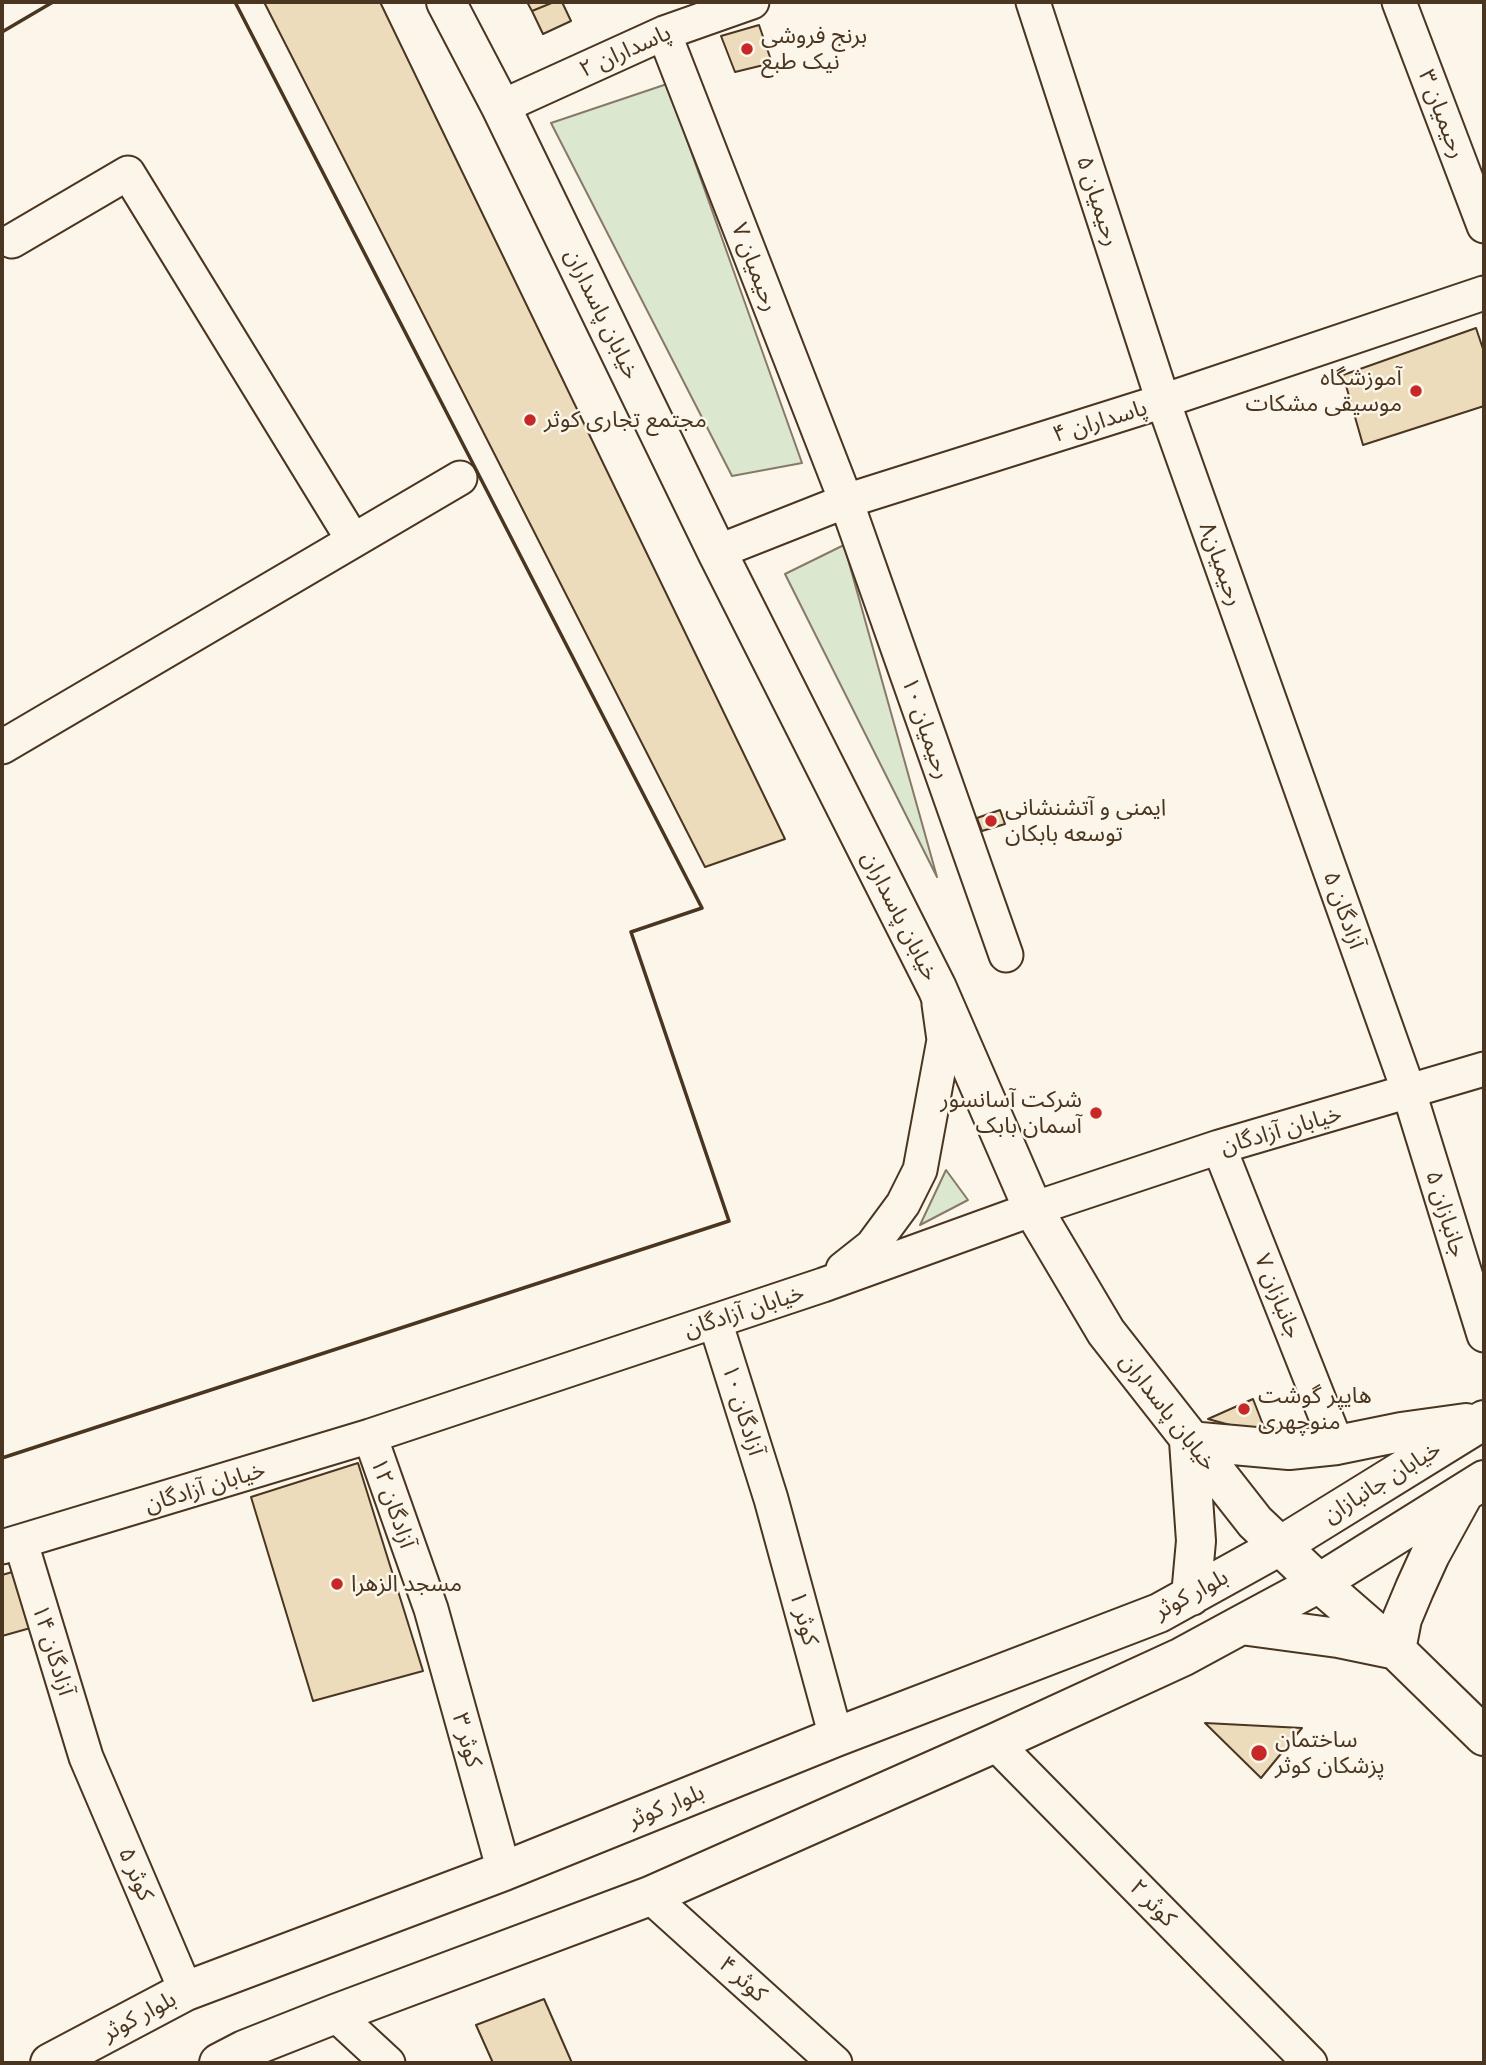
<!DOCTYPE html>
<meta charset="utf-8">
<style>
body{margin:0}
#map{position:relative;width:1486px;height:2065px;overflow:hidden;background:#fbf6e9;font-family:"Golos Text",sans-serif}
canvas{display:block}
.frame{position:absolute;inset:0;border:4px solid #4a3520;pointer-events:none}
</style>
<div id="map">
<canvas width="1486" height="2065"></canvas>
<div class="frame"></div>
</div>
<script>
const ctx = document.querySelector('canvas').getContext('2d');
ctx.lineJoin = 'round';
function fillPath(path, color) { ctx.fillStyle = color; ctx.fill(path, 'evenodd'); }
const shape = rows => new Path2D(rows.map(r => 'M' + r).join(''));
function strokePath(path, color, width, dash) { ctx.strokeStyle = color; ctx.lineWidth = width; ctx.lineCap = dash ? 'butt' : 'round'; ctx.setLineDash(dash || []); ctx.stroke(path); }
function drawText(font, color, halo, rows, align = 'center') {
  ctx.font = font + ' "Golos Text","Noto Sans Arabic",sans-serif'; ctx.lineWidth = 5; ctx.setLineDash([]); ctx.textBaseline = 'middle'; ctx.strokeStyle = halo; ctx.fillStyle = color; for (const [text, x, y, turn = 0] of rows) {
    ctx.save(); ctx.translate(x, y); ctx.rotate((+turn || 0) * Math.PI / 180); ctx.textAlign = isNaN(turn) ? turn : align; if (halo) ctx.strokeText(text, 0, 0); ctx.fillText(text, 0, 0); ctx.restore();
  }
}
const green = shape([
 [667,84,802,463,732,476,551,123,667,84],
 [844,545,937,877,785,574,844,545],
 [946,1170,968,1200,920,1225,946,1170]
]);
const building = shape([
 [264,2,380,2,785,839,705,867,264,2],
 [527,2,554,2,532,11,527,2],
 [554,2,562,2,571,21,543,34,532,11,554,2],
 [759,25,772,63,735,72,721,36,759,25],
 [1476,328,1484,352,1484,406,1363,445,1343,375,1476,328],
 [1000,810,1005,824,982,831,977,818,1000,810],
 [1253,1399,1267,1435,1208,1419,1253,1399],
 [358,1463,423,1671,313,1701,251,1497,358,1463],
 [19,1570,34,1627,2,1636,2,1575,19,1570],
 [1205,1723,1302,1728,1261,1778,1205,1723],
 [544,1999,572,2063,493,2063,476,2025,544,1999]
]);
const minor = shape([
 [1033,2,1163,401,1409,1092,1484,1335],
 [1399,2,1484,226],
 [664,33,846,501,1006,955],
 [501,107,664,33,752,2],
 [12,241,128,173,353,540],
 [717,552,846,501,1163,401,1484,293],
 [2,747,460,478],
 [1219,1147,1337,1445],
 [843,1269,872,1246,903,1204,920,1170,944,1040,939,1004],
 [715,1321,771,1499,836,1737],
 [370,1436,431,1609,504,1871],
 [21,1543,86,1757,186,1991],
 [2,1547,370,1436,823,1285,1033,1209,1219,1147,1484,1069],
 [995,1743,1310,2063],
 [650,1896,835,2063],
 [335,2014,388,2063]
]);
const tertiary = shape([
 [446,2,501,107,717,552,937,988,1033,1209,1106,1332,1255,1522,1319,1583,1396,1650,1484,1736],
 [1191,1596,1196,1541,1189,1441,1289,1450,1337,1445,1401,1432,1466,1423],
 [1241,1625,1338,1638,1396,1650,1402,1619,1415,1588,1430,1555,1463,1495],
 [50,2063,186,1991,504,1871,836,1737,1159,1613,1280,1546,1484,1420],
 [219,2063,244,2050,335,2014,650,1896,995,1743,1182,1657,1241,1625,1319,1583,1484,1480]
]);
const wall = shape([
 [2,32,53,2],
 [2,1458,729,1221,631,932,702,908,235,2]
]);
const markers = [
 [747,49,7,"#c62828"],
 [1416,391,7,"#c62828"],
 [530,420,7,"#c62828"],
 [991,821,7,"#c62828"],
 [1096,1113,7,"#c62828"],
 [1244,1409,7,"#c62828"],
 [337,1584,7,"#c62828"],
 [1259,1753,9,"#c62828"]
];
const poiNames = [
 ["برنج فروشی",761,36],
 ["نیک طبع",761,62],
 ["آموزشگاه",1402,378,"right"],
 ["موسیقی مشکات",1402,404,"right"],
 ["مجتمع تجاری کوثر",544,420],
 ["ایمنی و آتشنشانی",1005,808],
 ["توسعه بابکان",1005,834],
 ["شرکت آسانسور",1082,1100,"right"],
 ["آسمان بابک",1082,1126,"right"],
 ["هایپر گوشت",1258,1396],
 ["منوچهری",1258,1422],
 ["مسجد الزهرا",351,1584],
 ["ساختمان",1275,1740],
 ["پزشکان کوثر",1275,1766]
];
const streetNames = [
 ["پاسداران ۲",625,51,-24],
 ["رحیمیان ۳",1442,114,69],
 ["رحیمیان ۵",1098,201,72],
 ["رحیمیان ۷",755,267,69],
 ["خیابان پاسداران",602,314,64],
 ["پاسداران ۴",1100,421,-17],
 ["رحیمیان۸",1221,564,70],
 ["رحیمیان ۱۰",926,728,71],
 ["آزادگان ۵",1344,910,70],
 ["خیابان پاسداران",900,916,63],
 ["خیابان آزادگان",1281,1130,-16],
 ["جانبازان ۵",1446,1214,73],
 ["جانبازان ۷",1278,1296,68],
 ["خیابان آزادگان",744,1311,-18],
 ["آزادگان ۱۰",743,1410,73],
 ["خیابان پاسداران",1168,1412,52],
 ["خیابان جانبازان",1382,1482,-32],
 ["خیابان آزادگان",205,1487,-17],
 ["آزادگان ۱۲",393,1503,71],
 ["بلوار کوثر",1191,1594,-28],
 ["کوثر ۱",804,1618,75],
 ["آزادگان ۱۴",53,1650,73],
 ["کوثر ۳",467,1740,74],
 ["بلوار کوثر",666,1806,-22],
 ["کوثر ۵",136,1874,67],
 ["کوثر ۲",1153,1903,46],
 ["کوثر ۴",743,1979,42],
 ["بلوار کوثر",139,2016,-28]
];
fillPath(green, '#dce7d0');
strokePath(green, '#887966', 2);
fillPath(building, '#ecdcbc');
strokePath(building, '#4a3520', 2);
strokePath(minor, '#4a3520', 37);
strokePath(tertiary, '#4a3520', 42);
strokePath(minor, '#fbf6e9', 33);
strokePath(tertiary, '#fbf6e9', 38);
strokePath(wall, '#4a3520', 3.5);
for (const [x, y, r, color] of markers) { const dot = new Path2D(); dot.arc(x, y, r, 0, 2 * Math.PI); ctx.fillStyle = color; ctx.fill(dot); strokePath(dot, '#fbf6e9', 2.5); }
drawText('23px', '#4a3520', '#fbf6e9', poiNames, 'left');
drawText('23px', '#4a3520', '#fbf6e9', streetNames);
</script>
